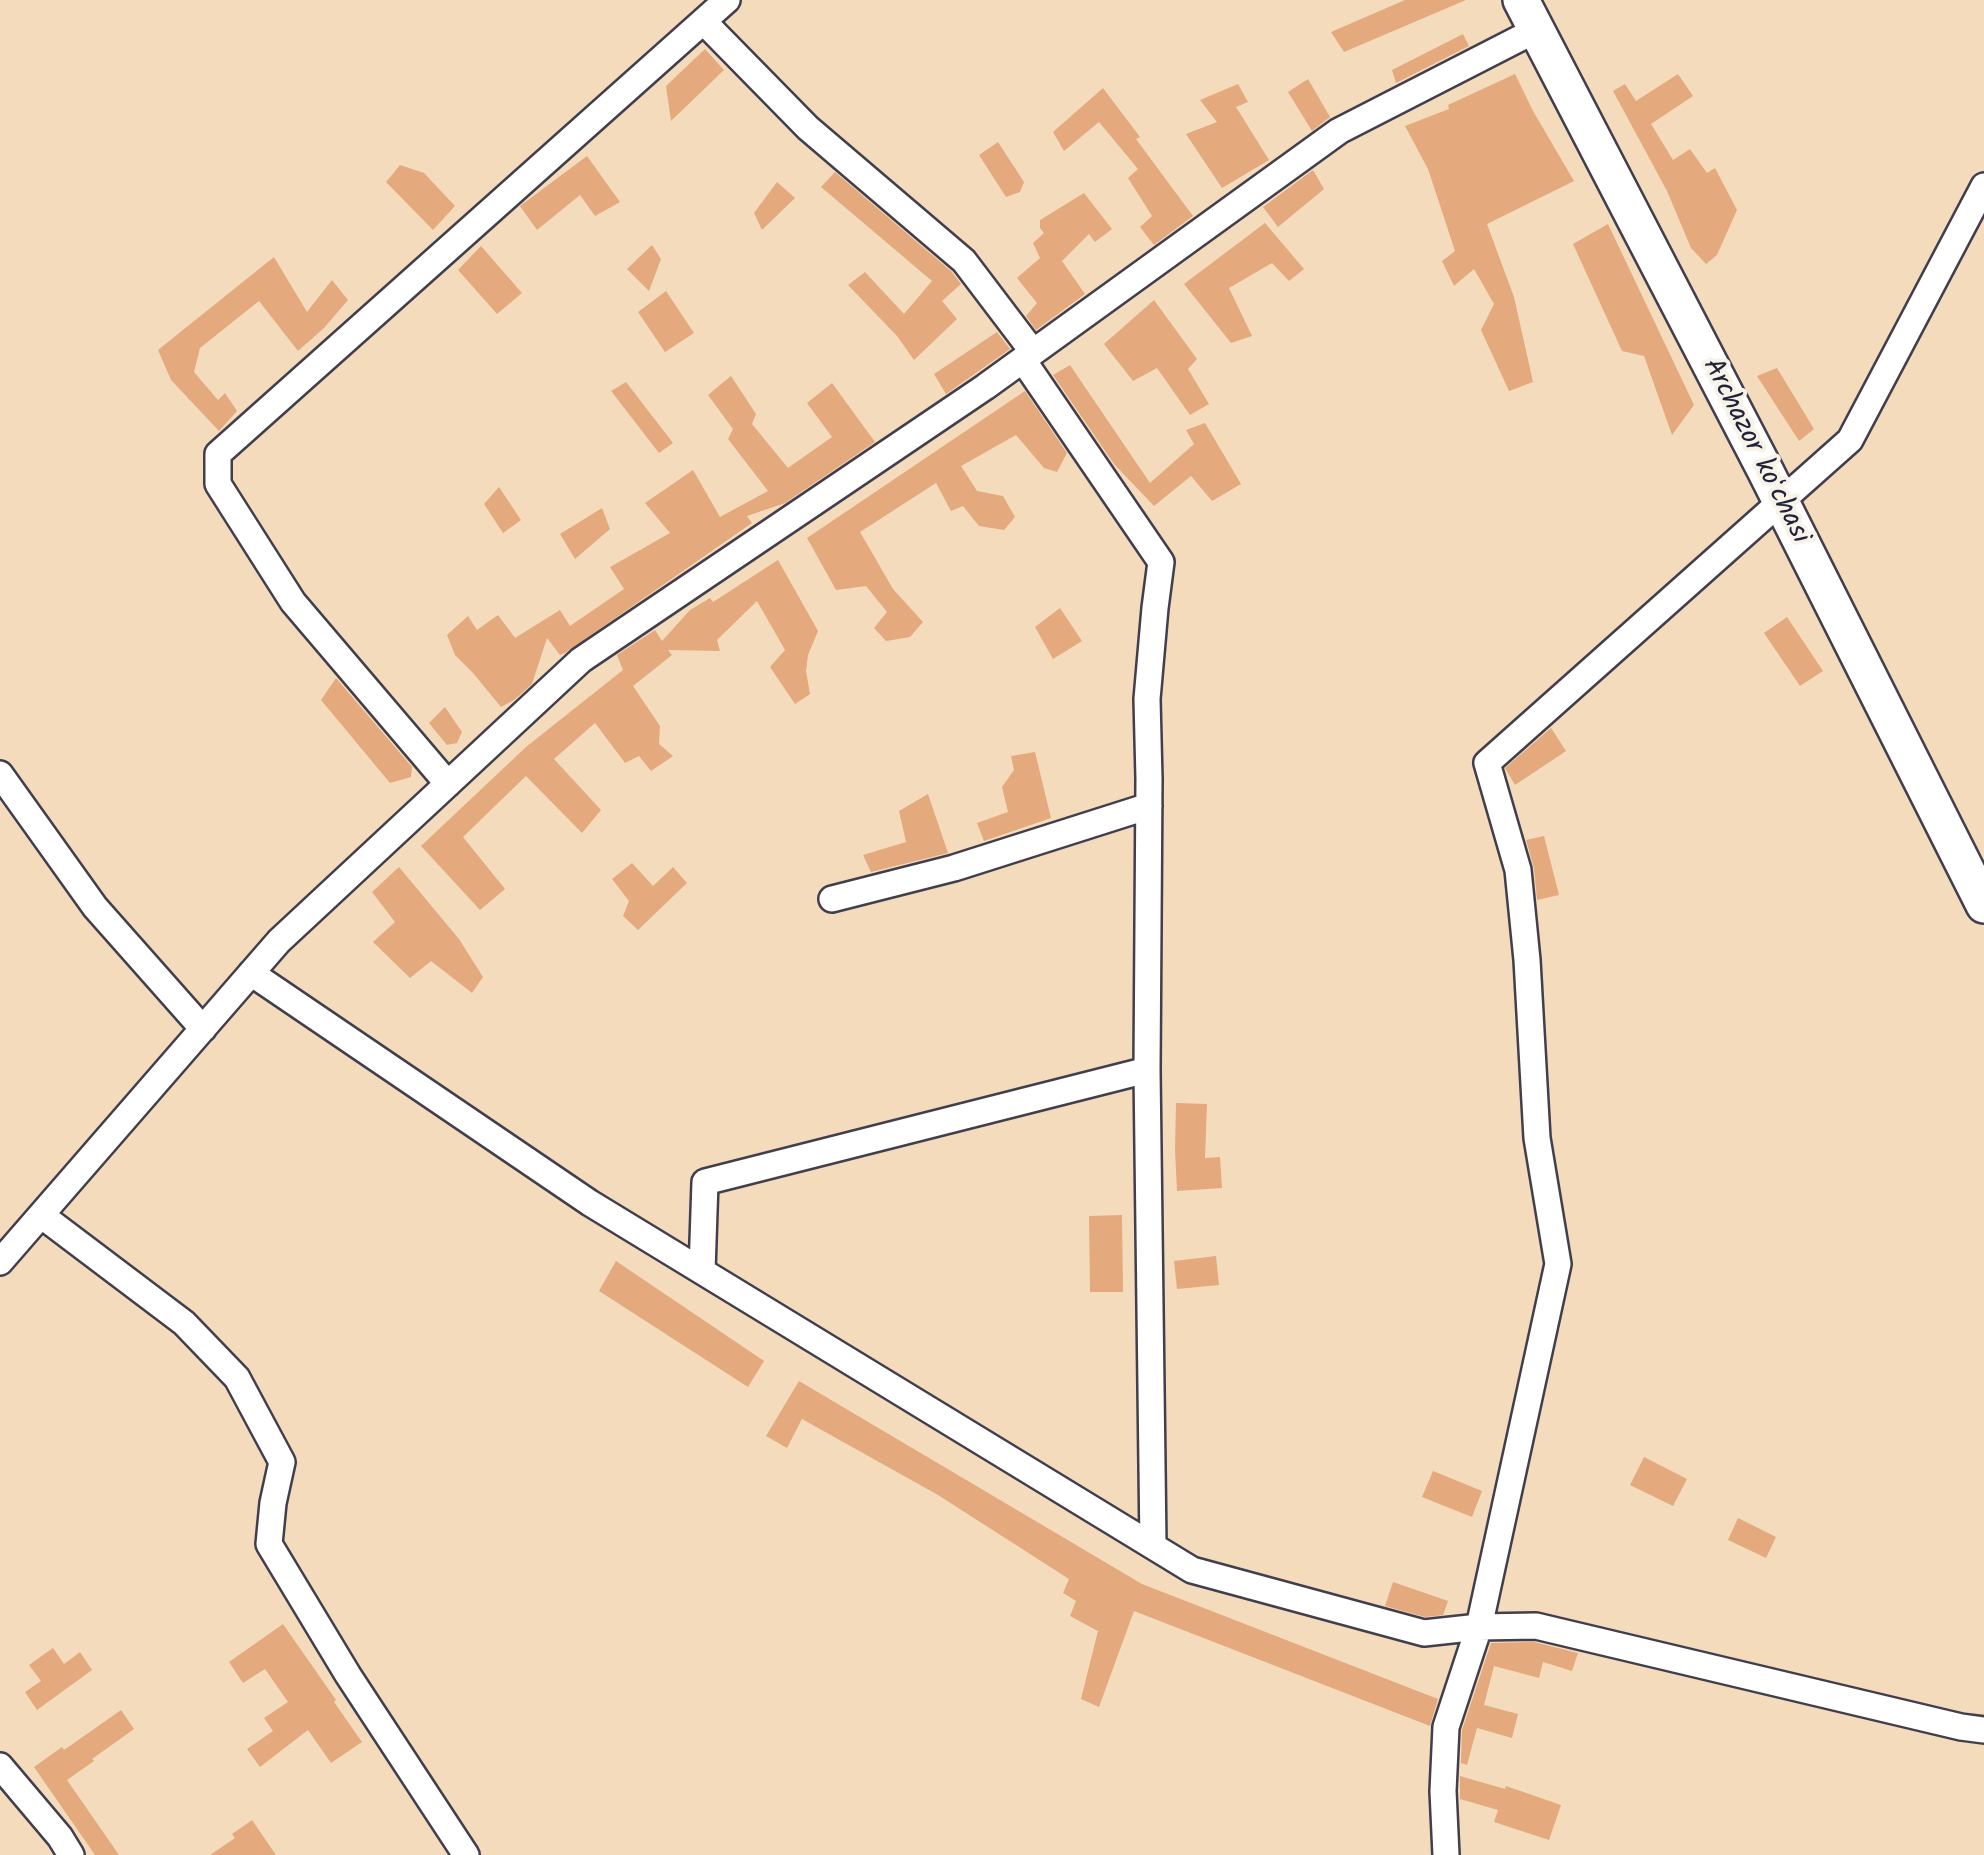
<!DOCTYPE html>
<meta charset="utf-8">
<style>
body{margin:0}
canvas{display:block;background:#f3dbbc}
</style>
<canvas width="1984" height="1855"></canvas>
<script>
const ctx = document.querySelector('canvas').getContext('2d');
ctx.lineJoin = 'round';
function fillPath(path, color) { ctx.fillStyle = color; ctx.fill(path, 'evenodd'); }
const shape = rows => new Path2D(rows.map(r => 'M' + r).join(''));
function strokePath(path, color, width, dash) { ctx.strokeStyle = color; ctx.lineWidth = width; ctx.lineCap = dash ? 'butt' : 'round'; ctx.setLineDash(dash || []); ctx.stroke(path); }
function drawText(font, color, halo, rows, align = 'center') {
  ctx.font = font + ' Kalam,sans-serif'; ctx.lineWidth = 8; ctx.setLineDash([]); ctx.textBaseline = 'middle'; ctx.strokeStyle = halo; ctx.fillStyle = color; for (const [text, x, y, turn = 0] of rows) {
    ctx.save(); ctx.translate(x, y); ctx.rotate((+turn || 0) * Math.PI / 180); ctx.textAlign = isNaN(turn) ? turn : align; if (halo) ctx.strokeText(text, 0, 0); ctx.fillText(text, 0, 0); ctx.restore();
  }
}
const building = shape([
 [1405,0,1466,0,1344,52,1331,32],
 [1463,34,1469,46,1396,83,1392,70],
 [705,49,724,70,671,121,666,86],
 [1515,74,1533,111,1574,181,1487,224,1514,297,1533,382,1509,391,1481,330,1494,304,1474,269,1454,286,1442,261,1455,251,1428,169,1405,126,1449,109,1448,105],
 [1678,74,1693,96,1651,124,1673,160,1690,149,1707,173,1715,168,1737,210,1717,255,1706,264,1691,248,1667,191,1613,91,1625,84,1636,101],
 [1308,79,1330,117,1312,131,1288,92],
 [1238,84,1248,102,1236,107,1269,160,1222,188,1186,134,1217,122,1200,100],
 [1103,88,1140,137,1136,139,1193,216,1154,245,1140,227,1152,216,1128,178,1138,169,1099,122,1064,151,1053,132],
 [998,142,1024,182,1020,192,1006,197,979,155],
 [587,156,620,202,595,216,580,195,537,230,520,206],
 [400,165,424,173,455,206,433,230,386,182],
 [1313,170,1324,189,1278,227,1263,207],
 [835,172,952,272,961,284,942,301,957,319,914,360,897,336,848,285,865,272,904,314,932,281,821,187],
 [777,182,795,198,762,230,754,213],
 [1084,193,1112,229,1095,242,1089,234,1062,261,1085,294,1036,330,1026,316,1037,303,1017,278,1040,258,1033,243,1044,233,1040,228,1040,220],
 [1265,223,1304,269,1289,281,1272,263,1229,288,1252,336,1231,343,1184,284],
 [1608,224,1694,405,1672,435,1644,356,1622,351,1573,244],
 [652,245,661,259,649,291,627,269],
 [481,246,522,293,497,314,458,270],
 [274,257,307,312,332,280,348,300,324,328,298,351,259,301,200,348,194,372,218,400,225,393,237,411,219,431,171,380,158,350],
 [666,291,694,333,665,352,638,312],
 [1154,300,1197,359,1188,369,1209,404,1190,415,1157,368,1133,381,1104,344],
 [997,332,1010,349,946,394,934,374],
 [1070,365,1150,483,1194,444,1186,430,1205,423,1241,484,1212,501,1191,476,1154,506,1114,464,1053,375],
 [1777,368,1814,429,1799,441,1757,376],
 [731,376,756,414,752,424,788,468,832,437,807,403,832,383,875,442,785,503,747,516,752,523,565,653,560,655,547,638,532,684,514,700,501,707,473,673,455,655,447,635,468,616,477,630,498,615,515,638,560,610,570,626,624,589,610,567,670,533,645,503,693,470,720,517,768,491,728,439,733,429,708,395],
 [626,382,673,443,659,453,611,391],
 [1025,391,1067,453,1057,472,1044,468,1016,435,961,466,977,491,1003,496,1015,517,1004,530,979,526,963,506,951,511,936,483,860,532,893,589,923,622,910,637,886,641,874,628,887,612,866,586,836,590,807,538],
 [499,487,521,520,503,533,484,504],
 [602,508,610,529,575,559,560,534],
 [778,560,818,631,808,655,806,671,810,694,795,704,770,667,785,650,757,601,717,640,720,651,668,650,672,655,633,686,660,726,659,744,673,756,651,771,639,756,625,763,595,723,554,759,601,810,582,833,526,776,463,837,505,889,480,910,421,846,526,747,623,670,617,655,655,630,662,641,690,610,710,598,713,602],
 [1060,608,1082,641,1053,659,1035,627],
 [1787,617,1823,671,1800,686,1764,633],
 [336,678,412,767,411,777,390,783,321,700],
 [445,707,462,732,457,743,447,745,429,723],
 [1551,728,1566,751,1515,785,1505,768],
 [1035,752,1051,818,984,841,977,823,1008,812,1002,787,1014,770,1011,756],
 [928,794,948,853,871,872,863,855,906,842,899,811],
 [1544,836,1559,895,1537,900,1534,868,1526,840],
 [632,863,653,886,673,867,687,883,638,930,623,916,629,901,612,879],
 [399,867,459,939,483,977,472,993,431,961,410,978,373,942,395,922,372,892],
 [1176,1103,1207,1104,1205,1158,1220,1157,1222,1188,1177,1191,1175,1150],
 [1122,1215,1123,1292,1090,1292,1089,1216],
 [1216,1256,1219,1285,1177,1289,1174,1261],
 [616,1261,764,1361,748,1387,599,1291],
 [799,1381,1142,1584,1438,1699,1430,1726,1134,1611,1099,1707,1081,1699,1098,1631,1070,1616,1076,1601,1063,1593,1069,1579,938,1495,802,1419,787,1448,766,1436],
 [1644,1457,1687,1479,1673,1506,1630,1485],
 [1433,1471,1482,1491,1472,1517,1422,1497],
 [1738,1518,1776,1537,1766,1558,1728,1540],
 [1393,1582,1448,1601,1443,1615,1425,1617,1385,1606],
 [283,1624,336,1700,334,1702,362,1742,331,1763,308,1730,260,1767,247,1749,273,1731,264,1718,288,1702,265,1669,243,1683,229,1662],
 [1534,1642,1578,1653,1572,1671,1543,1662,1539,1678,1494,1666,1484,1705,1518,1714,1512,1738,1477,1728,1467,1765,1461,1763,1462,1730,1491,1643],
 [53,1648,64,1664,80,1652,92,1670,37,1710,25,1692,41,1681,29,1665],
 [121,1710,134,1729,92,1759,94,1761,67,1780,119,1855,95,1855,34,1767,62,1747,64,1750],
 [1460,1776,1505,1789,1506,1786,1561,1805,1549,1840,1494,1822,1498,1810,1460,1799],
 [252,1820,276,1855,210,1855,235,1838,232,1834]
]);
const street = shape([
 [704,22,808,128,964,261,1033,352],
 [0,774,95,907,203,1029],
 [448,784,293,602,218,484,218,454,727,0],
 [832,899,954,868,1149,806],
 [251,973,590,1203,1192,1570,1424,1633,1479,1627,1536,1626,1961,1727,1984,1730],
 [1147,1070,1153,1546],
 [41,1215,184,1323,237,1378,282,1462,273,1503,269,1544,348,1675,466,1855],
 [0,1262,279,941,581,660,985,387,1339,131,1536,30],
 [702,1271,705,1182,1147,1070,1149,779,1147,699,1155,608,1161,562,1023,360],
 [0,1766,60,1837,71,1855],
 [1446,1855,1443,1791,1446,1727,1479,1627,1558,1264,1537,1138,1527,960,1518,870,1487,763,1850,440,1984,186]
]);
const secondary = shape([
 [1521,0,1765,470,1984,905]
]);
const streetNames = [
 ["Archazor koʻchasi",1754,452,63]
];
fillPath(building, '#e4aa7e');
strokePath(street, '#413e4e', 30);
strokePath(secondary, '#413e4e', 40);
strokePath(street, '#fff', 25);
strokePath(secondary, '#fff', 35);
drawText('28px', '#22223b', '#f7f3e8', streetNames);
</script>
